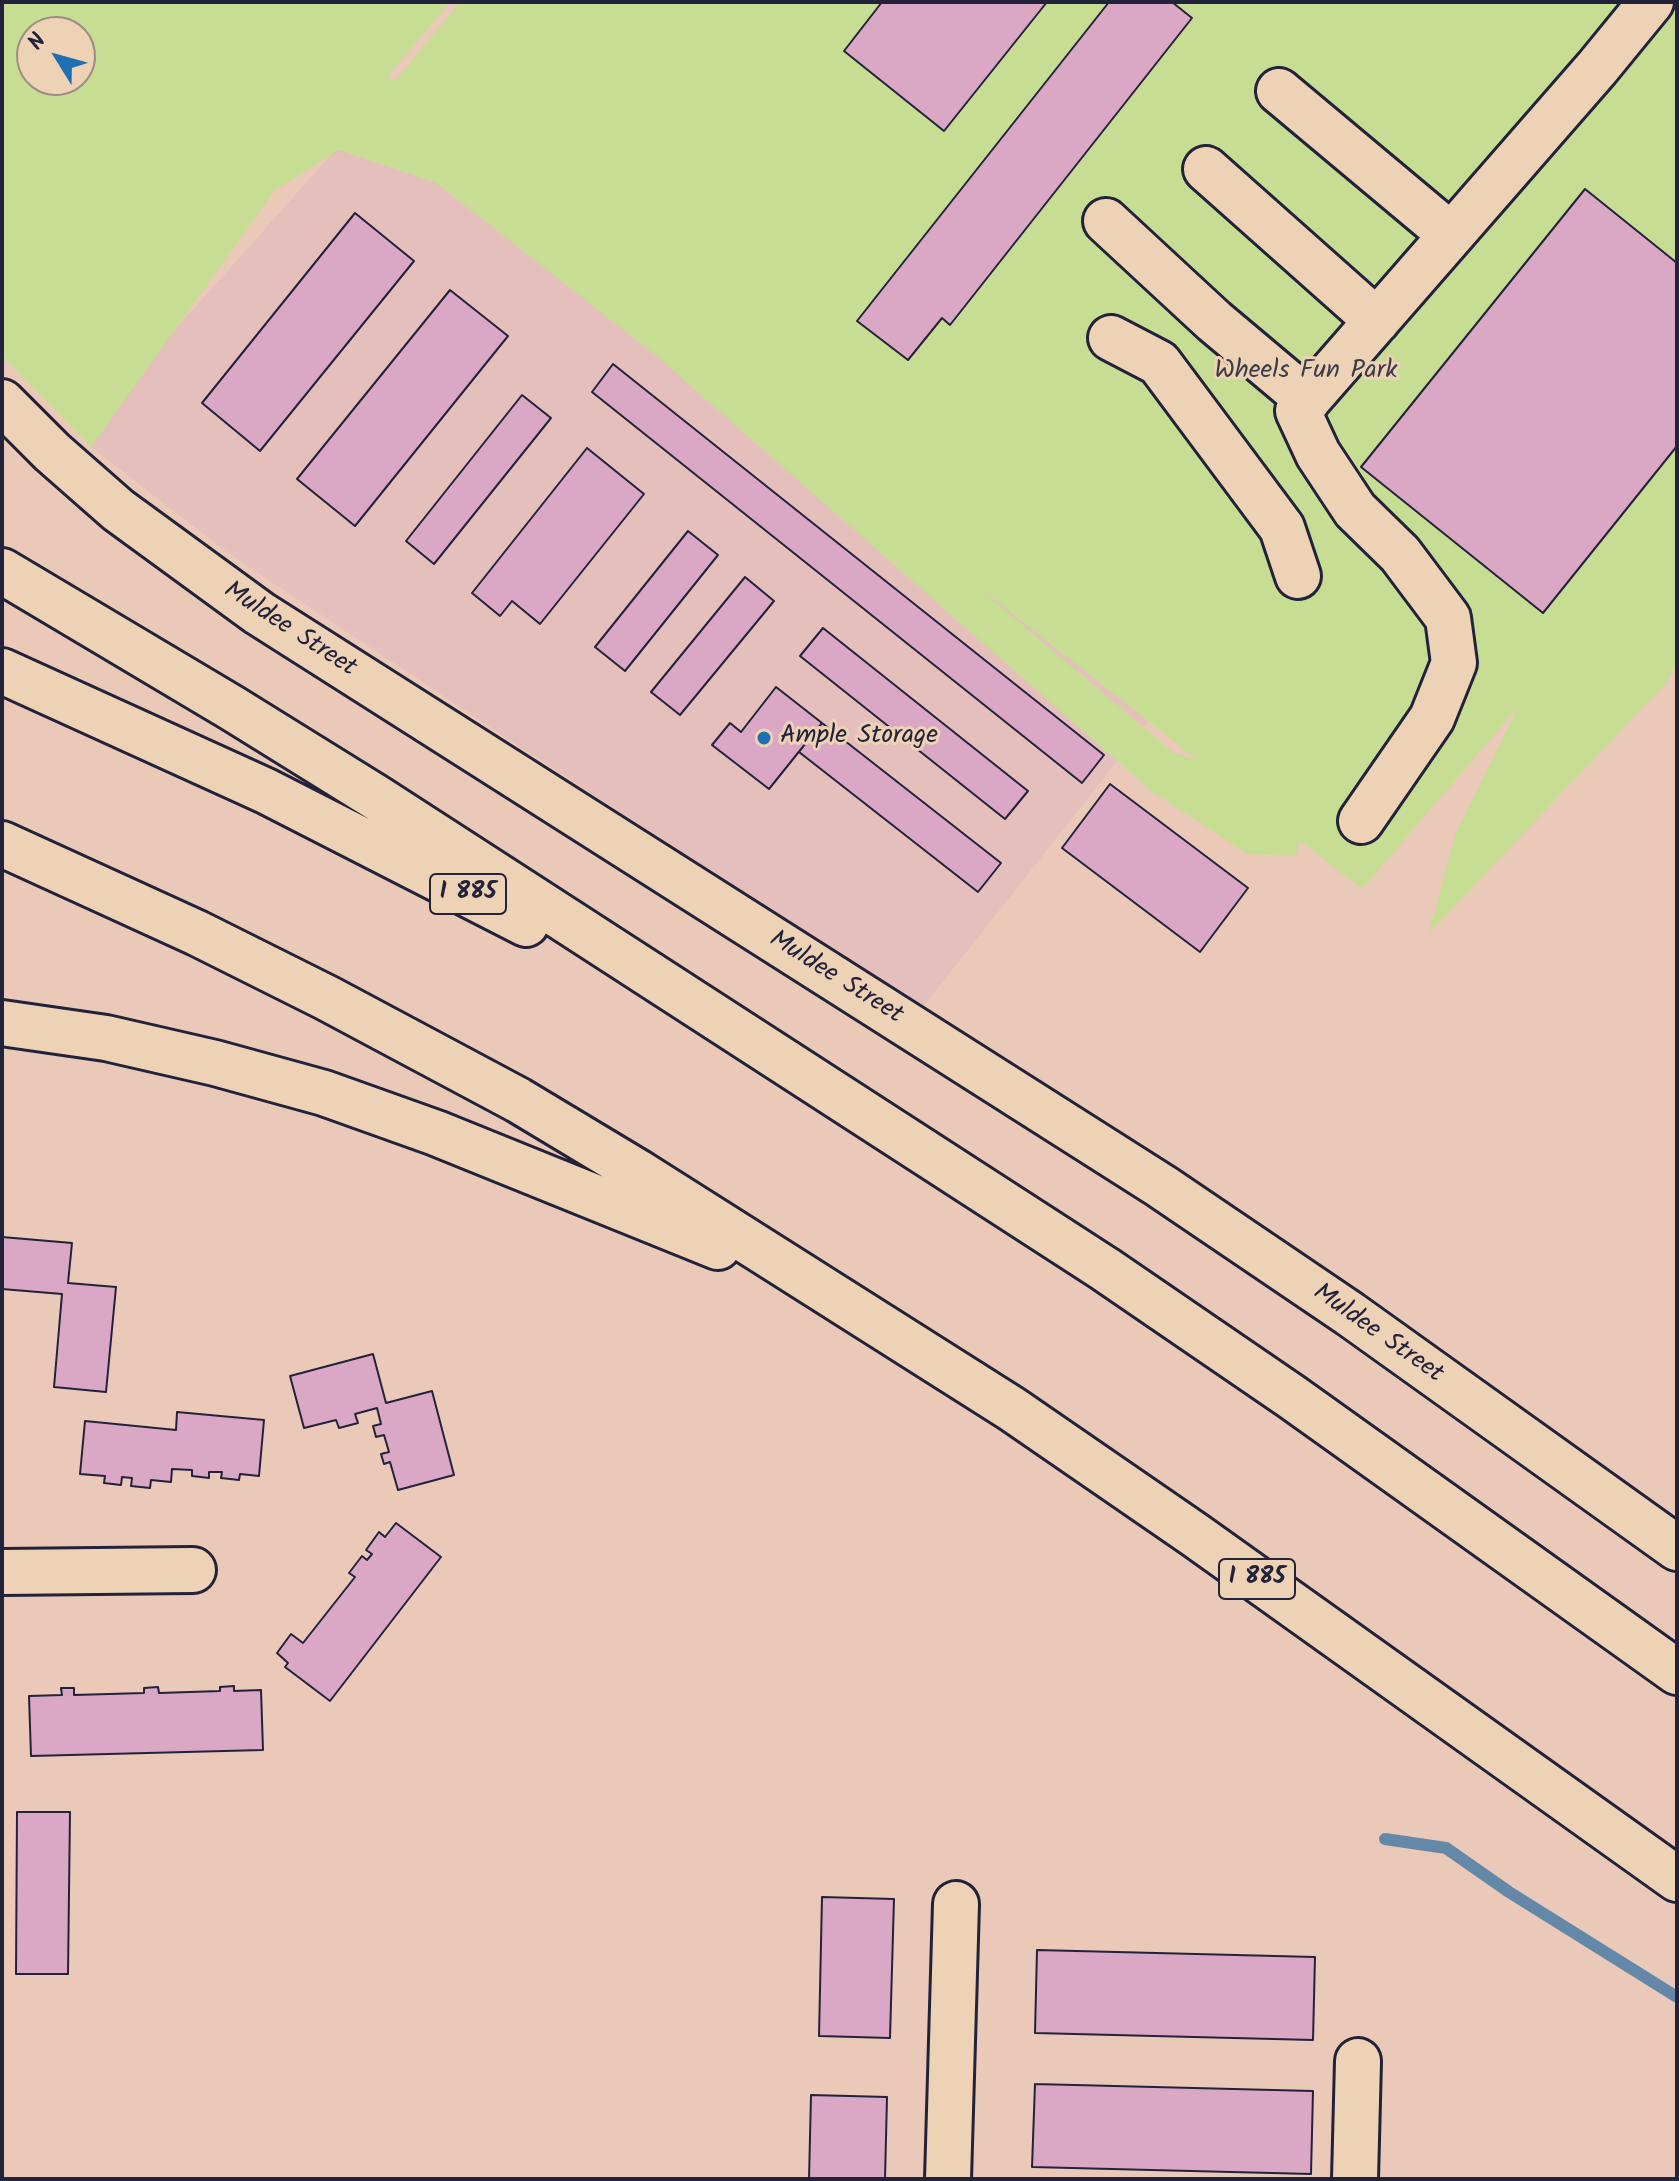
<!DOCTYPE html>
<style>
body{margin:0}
#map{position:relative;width:1679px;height:2181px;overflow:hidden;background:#eac9b8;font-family:Kalam,sans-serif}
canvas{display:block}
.frame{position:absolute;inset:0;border:4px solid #22223b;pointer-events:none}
.north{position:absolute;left:16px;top:16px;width:80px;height:80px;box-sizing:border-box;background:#eed2b5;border:2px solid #9c8c84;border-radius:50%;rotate:307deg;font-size:22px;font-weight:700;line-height:32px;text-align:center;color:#22223b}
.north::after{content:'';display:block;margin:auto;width:28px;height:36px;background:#1f6fb2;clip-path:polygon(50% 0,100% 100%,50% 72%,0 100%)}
</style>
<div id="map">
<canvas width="1679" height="2181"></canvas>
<div class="frame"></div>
<div class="north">N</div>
</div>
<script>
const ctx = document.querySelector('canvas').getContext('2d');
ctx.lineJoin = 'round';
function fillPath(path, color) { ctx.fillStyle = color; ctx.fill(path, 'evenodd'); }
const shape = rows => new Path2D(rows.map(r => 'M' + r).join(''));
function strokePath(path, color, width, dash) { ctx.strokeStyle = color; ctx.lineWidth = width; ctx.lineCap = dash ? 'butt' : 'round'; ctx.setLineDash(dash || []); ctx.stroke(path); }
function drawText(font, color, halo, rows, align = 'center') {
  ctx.font = font + ' Kalam,sans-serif'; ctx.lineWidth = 6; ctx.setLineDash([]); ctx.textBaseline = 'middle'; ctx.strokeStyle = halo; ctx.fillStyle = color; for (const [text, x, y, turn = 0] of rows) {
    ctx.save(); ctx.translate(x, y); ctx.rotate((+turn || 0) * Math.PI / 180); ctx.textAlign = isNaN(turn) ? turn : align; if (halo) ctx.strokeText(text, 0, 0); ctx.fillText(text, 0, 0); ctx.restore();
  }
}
const built = shape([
 [372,109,1149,721,922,1008,520,747,228,553,91,447,155,352]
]);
const green = shape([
 [2,2,450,2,388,76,394,82,460,2,1677,2,1677,662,1666,683,1429,933,1455,835,1518,707,1362,889,1300,841,1296,856,1247,854,1151,791,653,353,436,183,339,150,275,190,91,447,2,356],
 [32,32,80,32,80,80,32,80],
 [980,589,981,589,1197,760,1174,753]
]);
const stream = shape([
 [1385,1839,1446,1848,1509,1892,1677,1997]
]);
const building = shape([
 [882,2,1047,2,944,131,844,51,882,2],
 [1109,2,1172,2,1192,18,950,325,942,318,908,360,857,321,1109,2],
 [1585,189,1677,263,1677,446,1543,613,1361,467,1585,189],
 [355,213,414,261,260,451,202,403,355,213],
 [450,290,508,336,355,526,297,479,450,290],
 [613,364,1104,755,1082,783,592,392,613,364],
 [522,395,551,418,434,564,406,541,522,395],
 [587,448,644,494,540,624,512,601,500,616,472,593,587,448],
 [688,531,718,555,625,671,595,647,688,531],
 [745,577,774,601,680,715,651,692,745,577],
 [823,628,1028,791,1005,819,800,656,823,628],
 [776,687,822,723,769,789,712,745,730,723,741,732,776,687],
 [822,723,1001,863,978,892,799,752,822,723],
 [1110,784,1248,888,1200,952,1062,848,1110,784],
 [2,1237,72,1243,68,1283,116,1287,106,1392,54,1387,62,1294,2,1289,2,1237],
 [373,1354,386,1403,432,1391,454,1475,398,1490,390,1462,384,1464,381,1454,389,1452,384,1435,376,1437,373,1426,381,1424,377,1408,355,1414,358,1423,339,1428,336,1420,304,1428,290,1376,373,1354],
 [177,1412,264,1420,259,1476,240,1474,239,1480,221,1478,222,1472,209,1472,209,1478,192,1476,192,1470,172,1469,171,1482,151,1480,150,1488,131,1486,132,1478,122,1477,121,1485,104,1483,105,1476,80,1474,85,1421,176,1430,177,1412],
 [396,1523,441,1557,330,1701,285,1667,288,1663,277,1653,291,1634,303,1643,355,1577,349,1573,362,1556,367,1560,372,1554,366,1550,379,1532,385,1537,396,1523],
 [234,1686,234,1691,261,1690,263,1750,31,1756,29,1696,62,1695,61,1688,74,1688,74,1695,144,1693,144,1688,158,1687,159,1693,220,1691,220,1687,234,1686],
 [17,1812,70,1812,68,1974,16,1974,17,1812],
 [822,1897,894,1899,890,2038,819,2036,822,1897],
 [1037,1950,1315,1957,1313,2040,1035,2033,1037,1950],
 [1035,2084,1313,2091,1311,2174,1032,2167,1035,2084],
 [811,2095,887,2097,885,2179,809,2179,811,2095]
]);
const minor = shape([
 [1279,91,1451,235],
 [1206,169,1377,321],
 [1106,221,1214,321,1308,400],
 [1111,338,1159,363,1282,528,1298,576],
 [2,402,52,452,118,510,259,613,1161,1186,1350,1314,1677,1548],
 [1361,821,1432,718,1454,663,1448,618,1400,554,1355,510,1318,454,1298,411,1597,68,1651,2],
 [2,1572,193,1570],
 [948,2179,956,1904],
 [1355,2179,1358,2061]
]);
const highway = shape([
 [2,571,232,708,377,798,1105,1269,1292,1397,1677,1672],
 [2,671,266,791,526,924],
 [2,844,197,933,327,998,518,1100,641,1174,1012,1409,1195,1535,1677,1879],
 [2,1023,106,1038,215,1063,324,1093,436,1133,718,1247]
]);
const markers = [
 [764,738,8,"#1f6fb2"]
];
const shields = [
 [468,894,76],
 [1257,1579,76]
];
const shieldNames = [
 ["I 885",468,894],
 ["I 885",1257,1579]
];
const parkNames = [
 ["Wheels Fun Park",1306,373]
];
const streetNames = [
 ["Muldee Street",289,631,33],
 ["Muldee Street",835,979,32],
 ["Muldee Street",1377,1335,35]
];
const poiNames = [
 ["Ample Storage",780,738]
];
fillPath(built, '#e5bfbc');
fillPath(green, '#c6dd93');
strokePath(stream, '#6489a8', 12);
fillPath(building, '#daa7c4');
strokePath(building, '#22223b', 2);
strokePath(minor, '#22223b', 50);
strokePath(highway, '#22223b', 50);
strokePath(minor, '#eed2b5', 44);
strokePath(highway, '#eed2b5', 44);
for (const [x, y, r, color] of markers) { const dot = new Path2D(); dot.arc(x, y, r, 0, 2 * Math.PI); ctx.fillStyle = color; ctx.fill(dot); strokePath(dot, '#eed2b5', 3); }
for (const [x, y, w] of shields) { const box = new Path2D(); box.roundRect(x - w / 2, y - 20, w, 40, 6); ctx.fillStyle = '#eed2b5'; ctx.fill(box); strokePath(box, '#22223b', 2); }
drawText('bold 24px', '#22223b', null, shieldNames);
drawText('26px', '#3b3e48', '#eed2b5', parkNames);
drawText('26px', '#22223b', '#eed2b5', streetNames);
drawText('26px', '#22223b', '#eed2b5', poiNames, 'left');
</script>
